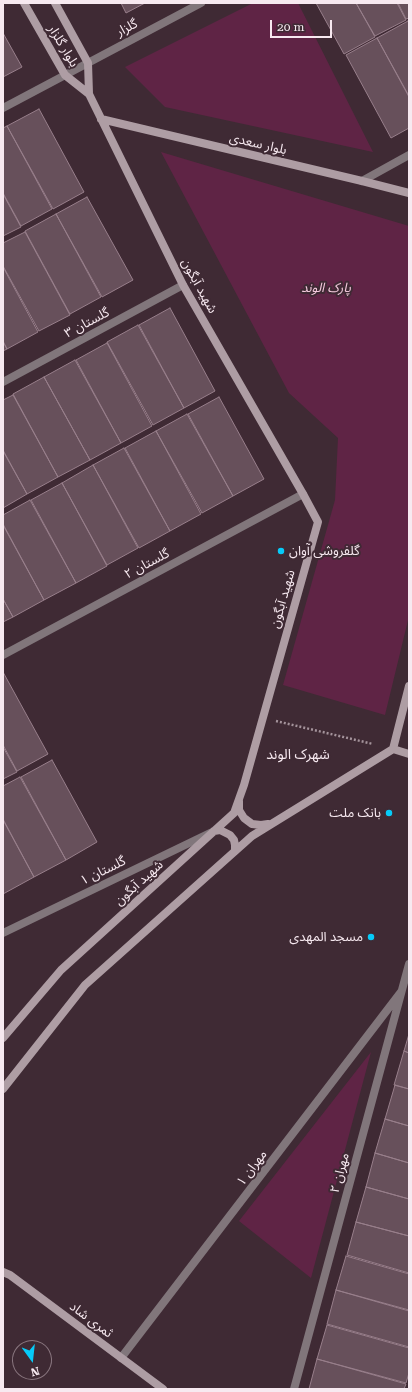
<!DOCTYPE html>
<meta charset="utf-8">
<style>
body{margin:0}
#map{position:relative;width:412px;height:1392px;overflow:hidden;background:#3f2a34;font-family:"Roboto Serif",serif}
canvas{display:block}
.frame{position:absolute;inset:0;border:4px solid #f7e9f0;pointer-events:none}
.north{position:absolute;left:12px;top:1340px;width:40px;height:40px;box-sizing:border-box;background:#3f2a34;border:1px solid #89767f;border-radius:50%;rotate:165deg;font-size:11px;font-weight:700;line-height:16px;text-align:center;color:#f7e9f0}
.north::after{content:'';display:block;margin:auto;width:14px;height:18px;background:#06cbf9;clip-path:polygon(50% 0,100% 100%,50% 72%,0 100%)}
.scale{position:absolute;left:270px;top:20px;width:62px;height:18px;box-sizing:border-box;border:2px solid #f7e9f0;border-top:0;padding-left:5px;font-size:12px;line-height:14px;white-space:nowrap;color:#f7e9f0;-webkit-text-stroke:3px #3f2a34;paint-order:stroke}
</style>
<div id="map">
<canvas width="412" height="1392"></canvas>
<div class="frame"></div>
<div class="north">N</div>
<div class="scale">20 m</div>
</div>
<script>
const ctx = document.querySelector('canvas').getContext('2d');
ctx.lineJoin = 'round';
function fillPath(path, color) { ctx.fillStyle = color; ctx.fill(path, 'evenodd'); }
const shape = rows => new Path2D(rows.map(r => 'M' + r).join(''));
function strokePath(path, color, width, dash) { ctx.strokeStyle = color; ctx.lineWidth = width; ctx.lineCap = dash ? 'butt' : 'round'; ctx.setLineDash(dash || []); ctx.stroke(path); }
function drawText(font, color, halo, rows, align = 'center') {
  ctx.font = font + ' "Roboto Serif","Noto Sans Arabic",serif'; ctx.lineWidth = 4; ctx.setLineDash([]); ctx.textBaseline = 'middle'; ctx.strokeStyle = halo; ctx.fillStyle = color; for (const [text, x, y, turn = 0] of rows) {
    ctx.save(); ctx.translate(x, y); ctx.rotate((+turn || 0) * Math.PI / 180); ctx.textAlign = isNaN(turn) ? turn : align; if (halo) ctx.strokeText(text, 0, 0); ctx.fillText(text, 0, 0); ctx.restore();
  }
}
const green = shape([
 [253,3,298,3,373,152,165,107,125,67],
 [161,152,409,226,409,616,385,715,283,685,335,500,338,438,289,393],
 [371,1052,311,1278,239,1221]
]);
const building = shape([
 [121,3,145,3,126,13,121,3],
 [316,3,356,3,375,37,344,54,316,3],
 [356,3,397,3,406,20,375,36,356,3],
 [398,3,409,3,409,18,406,19,398,3],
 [408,21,409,23,409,96,377,38,408,21],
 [3,33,22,67,3,77,3,33],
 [377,38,409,97,409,128,391,138,346,55,377,38],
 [39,109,84,192,53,209,7,126,39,109],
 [7,126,52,209,21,226,3,193,3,128,7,126],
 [3,194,21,227,3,236,3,194],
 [87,197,133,280,102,297,56,214,87,197],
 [56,214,101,297,70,314,25,231,56,214],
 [25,232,70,315,39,331,3,266,3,243,25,232],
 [3,267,38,332,7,349,3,341,3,267],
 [170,308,215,391,184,408,139,325,170,308],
 [138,325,184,408,153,425,107,342,138,325],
 [3,342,7,349,3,351,3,342],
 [107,343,152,426,121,443,76,360,107,343],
 [75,360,121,443,90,460,44,377,75,360],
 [44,377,90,460,58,477,13,394,44,377],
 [13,395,58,477,27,494,3,450,3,400,13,395],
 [219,397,264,479,233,496,188,414,219,397],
 [187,414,233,496,202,513,156,431,187,414],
 [156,431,201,514,170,531,125,448,156,431],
 [124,448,170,531,139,548,93,465,124,448],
 [3,451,27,494,3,508,3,451],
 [93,465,138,548,107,565,62,483,93,465],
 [62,483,107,566,76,583,31,500,62,483],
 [30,500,76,583,44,600,3,524,3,515,30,500],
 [3,525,44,600,13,617,3,599,3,525],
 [3,599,13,617,3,622,3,599],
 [3,672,48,754,17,771,3,745,3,672],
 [3,747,17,772,3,779,3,747],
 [52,760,97,842,66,860,21,777,52,760],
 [20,777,66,860,34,877,3,819,3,786,20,777],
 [3,820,34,877,3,894,3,820],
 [409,1034,409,1053,404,1051,409,1034],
 [404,1051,409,1053,409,1089,394,1085,404,1051],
 [395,1085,409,1089,409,1126,385,1119,395,1085],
 [385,1119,409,1126,409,1163,375,1153,385,1119],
 [375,1153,409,1163,409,1199,366,1187,375,1153],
 [366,1187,409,1199,409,1236,356,1222,366,1187],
 [356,1222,409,1236,409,1273,347,1255,356,1222],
 [346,1256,409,1274,409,1310,336,1290,346,1256],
 [336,1290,409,1311,409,1347,327,1324,336,1290],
 [327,1325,409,1348,409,1373,406,1383,317,1359,327,1325],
 [317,1359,406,1384,404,1389,309,1389,317,1359]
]);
const path = shape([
 [276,721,373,744]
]);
const street = shape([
 [3,108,201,3],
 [362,181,409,155],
 [3,382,183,285],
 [3,655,303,494],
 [3,933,210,833],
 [121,1358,401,992],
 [294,1389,409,964]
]);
const secondary = shape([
 [24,3,65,75,89,94],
 [101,119,362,181,409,193],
 [393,749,409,754],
 [239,801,239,810,244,818,252,824,261,825,268,824],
 [214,831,220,830,230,835,234,840,235,845,235,851],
 [3,1038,61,970,234,813,244,785,318,522,303,494,183,285,89,94,88,63,55,3],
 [3,1089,85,985,252,836,393,749,409,686],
 [3,1272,10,1275,163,1389]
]);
const markers = [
 [281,551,4,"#06cbf9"],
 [389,813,4,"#06cbf9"],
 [371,937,4,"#06cbf9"]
];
const streetNames = [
 ["گلزار",127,28,-28],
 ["بلوار گلزار",63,46,59],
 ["بلوار سعدی",258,144,13],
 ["شهید آبگون",199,286,61],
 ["گلستان ۳",87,323,-28],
 ["گلستان ۲",147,564,-28],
 ["شهید آبگون",283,599,-74],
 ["گلستان ۱",103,871,-26],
 ["شهید آبگون",139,883,-42],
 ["۱ مهران",252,1168,-53],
 ["مهران ۲",340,1173,-75],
 ["ثمری شاد",91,1320,37]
];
const parkNames = [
 ["پارک الوند",326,288]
];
const poiNames = [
 ["گلفروشی آوان",289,551,"left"],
 ["بانک ملت",381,813],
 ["مسجد المهدی",363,937]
];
const neighbourhoodNames = [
 ["شهرک الوند",298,755]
];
fillPath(green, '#5f2445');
fillPath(building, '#67505b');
strokePath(building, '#987f8b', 1);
strokePath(path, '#a4939b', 2.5, [2, 2]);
strokePath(street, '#81767b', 8);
strokePath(secondary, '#ae9da4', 8);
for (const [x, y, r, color] of markers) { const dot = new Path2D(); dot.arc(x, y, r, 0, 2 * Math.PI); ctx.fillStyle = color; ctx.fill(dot); strokePath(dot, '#3f2a34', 1.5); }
drawText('13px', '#f7e9f0', '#3f2a34', streetNames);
drawText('italic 13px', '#f4c9dd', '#3f2a34', parkNames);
drawText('13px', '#f7e9f0', '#3f2a34', poiNames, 'right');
drawText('14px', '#f7e9f0', '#3f2a34', neighbourhoodNames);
</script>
